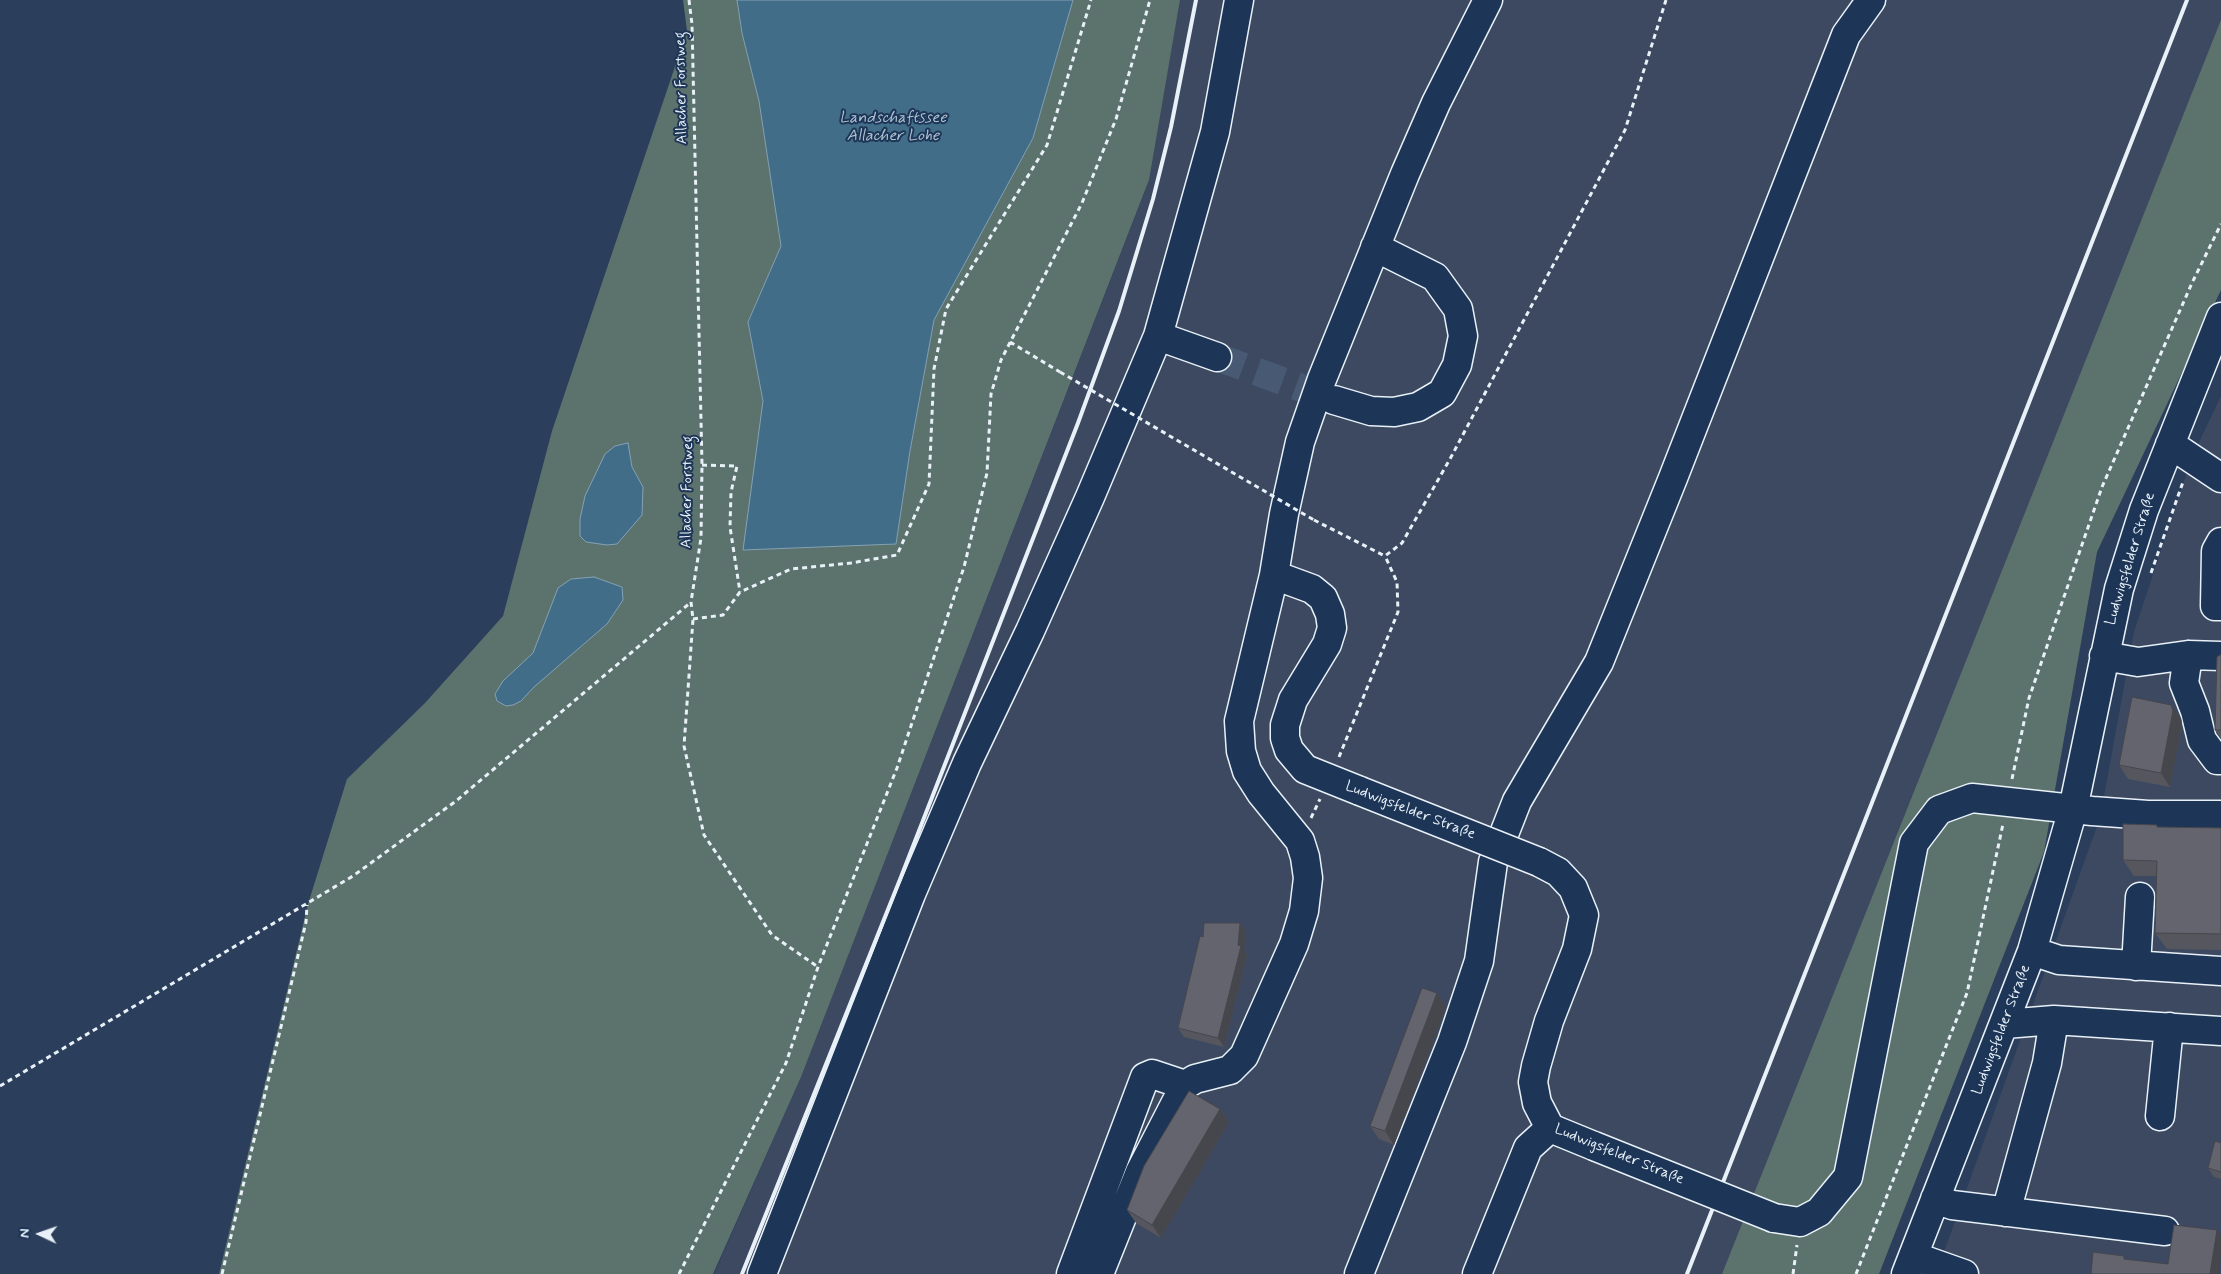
<!DOCTYPE html>
<meta charset="utf-8">
<style>
body{margin:0}
#map{position:relative;width:2221px;height:1274px;overflow:hidden;background:#2b3e5c;font-family:Mynerve,sans-serif}
canvas{display:block}
.north{position:absolute;left:15px;top:1209px;width:50px;height:50px;-webkit-text-stroke:4px #1d3557;paint-order:stroke;rotate:273deg;font-size:14px;font-weight:700;line-height:20px;text-align:center;color:#e8f1f8}
.north::after{content:'';display:block;margin:auto;width:18px;height:22px;background:#e8f1f8;clip-path:polygon(50% 0,100% 100%,50% 72%,0 100%)}
</style>
<div id="map">
<canvas width="2221" height="1274"></canvas>
<div class="north">N</div>
</div>
<script>
const ctx = document.querySelector('canvas').getContext('2d');
ctx.lineJoin = 'round';
function fillPath(path, color) { ctx.fillStyle = color; ctx.fill(path, 'evenodd'); }
const shape = rows => new Path2D(rows.map(r => 'M' + r).join(''));
function strokePath(path, color, width, dash) { ctx.strokeStyle = color; ctx.lineWidth = width; ctx.lineCap = dash ? 'butt' : 'round'; ctx.setLineDash(dash || []); ctx.stroke(path); }
function drawText(font, color, halo, rows, align = 'center') {
  ctx.font = font + ' Mynerve,sans-serif'; ctx.lineWidth = 4; ctx.setLineDash([]); ctx.textBaseline = 'middle'; ctx.strokeStyle = halo; ctx.fillStyle = color; for (const [text, x, y, turn = 0] of rows) {
    ctx.save(); ctx.translate(x, y); ctx.rotate((+turn || 0) * Math.PI / 180); ctx.textAlign = isNaN(turn) ? turn : align; if (halo) ctx.strokeText(text, 0, 0); ctx.fillText(text, 0, 0); ctx.restore();
  }
}
const built = shape([
 [1180,0,2221,0,2221,90,1752,1274,714,1274,801,1077,1147,186],
 [2221,396,2221,1274,1936,1274,2100,818,2134,632,2192,457]
]);
const green = shape([
 [683,0,737,0,742,33,759,100,781,246,748,322,763,401,744,550,896,543,910,451,934,320,1033,138,1073,0,1180,0,1149,180,801,1077,713,1274,219,1274,308,904,347,779,425,703,503,616,552,431,687,31],
 [2221,20,2221,290,2097,552,2044,852,1879,1274,1722,1274]
]);
const water = shape([
 [737,0,1073,0,1033,138,934,320,910,451,896,544,743,550,763,401,748,322,781,246,759,101,742,33,737,0],
 [628,443,632,467,643,487,642,515,617,544,607,545,586,542,580,536,580,519,585,496,605,454,615,446,628,443],
 [594,577,622,587,623,600,607,624,534,687,521,701,513,705,506,706,497,701,495,694,503,681,533,653,558,588,571,579,594,577]
]);
const minorTunnel = shape([
 [1217,357,1334,400]
]);
const path = shape([
 [689,0,692,24,702,465,701,538,691,602,693,619,684,746,704,835,772,935,818,967],
 [1010,342,1060,372],
 [702,465,737,466,731,492,730,527,740,592],
 [1314,520,1385,556,1402,543,1450,459,1625,130,1666,0],
 [2151,573,2183,482],
 [693,619,723,615,740,592,791,569,851,563,897,555,929,484,934,369,946,309,1047,145,1091,0],
 [1339,757,1398,612,1397,582,1385,556],
 [2012,779,2029,698,2102,487,2192,283,2221,224],
 [1311,818,1320,799],
 [0,1086,353,876,456,801,690,603],
 [222,1274,306,922,307,905],
 [679,1274,786,1063,818,967,897,768,964,567,987,473,991,394,1001,360,1082,203,1116,119,1150,0],
 [1793,1274,1797,1245],
 [1856,1274,1967,993,2003,824]
]);
const minor = shape([
 [1158,336,1217,357],
 [1334,400,1371,411,1394,412,1418,407,1442,393,1457,365,1463,336,1458,309,1435,277,1375,247],
 [2170,444,2221,478],
 [2221,542,2216,551,2215,606,2221,606],
 [1274,575,1312,589,1323,598,1330,614,1332,628,1327,644,1293,700,1285,725,1285,738,1289,750,1305,769,1360,791],
 [2188,655,2184,683,2195,711,2202,740,2217,760,2221,760],
 [2104,656,2138,662,2188,655,2221,656],
 [1539,862,1558,872,1573,888,1584,915,1577,949,1549,1021,1536,1066,1533,1082,1537,1103,1550,1128,1594,1146],
 [2032,951,2059,960,2221,971],
 [2136,966,2140,897],
 [2005,1024,2054,1020,2221,1031],
 [2160,1116,2169,1027],
 [1935,1199,1952,1205,2165,1231],
 [2006,1212,2047,1063,2054,1020],
 [1774,1218,1800,1222,1819,1212,1848,1177,1914,843,1939,810,1972,798,2092,811,2148,815,2221,815],
 [1913,1256,1964,1274],
 [762,1274,911,894,967,763,1030,631,1090,497,1158,336,1215,132,1239,0],
 [1071,1274,1145,1077,1152,1074,1185,1085],
 [1099,1274,1140,1172,1185,1085,1195,1079,1230,1070,1244,1056,1294,944,1304,911,1308,878,1305,857,1300,841,1261,793,1247,771,1241,751,1239,721,1274,575,1284,514,1300,442,1322,379,1405,174,1436,103,1488,0],
 [1359,1274,1452,1042,1479,961,1493,862,1517,801,1599,662,1673,478,1846,35,1871,0],
 [1477,1274,1528,1148,1550,1128],
 [1906,1274,2032,951,2073,809,2119,589,2144,510,2221,317]
]);
const rail = shape([
 [742,1274,901,877,1078,423,1119,311,1153,199,1171,127,1196,0],
 [1687,1274,2187,0]
]);
const pathBridge = shape([
 [1060,372,1314,520]
]);
const minorBridge = shape([
 [1360,791,1539,862],
 [1594,1146,1774,1218]
]);
const wall = shape([
 [2221,655,2221,739,2215,730],
 [2171,705,2181,718,2182,724,2170,787,2128,779,2119,765],
 [2159,827,2221,828,2221,950,2167,949,2155,933,2156,876,2134,876,2123,860],
 [1240,923,1246,932,1244,951,1247,955,1224,1047,1184,1037,1178,1028,1203,937],
 [1437,993,1446,1007,1394,1145,1379,1139,1370,1126],
 [1220,1109,1229,1122,1161,1238,1136,1223,1127,1210],
 [2221,1143,2221,1179,2214,1177,2208,1168]
]);
const shadedWall = shape([
 [2171,705,2181,718,2182,724,2170,787,2161,773],
 [1240,923,1246,932,1244,951,1247,955,1224,1047,1218,1038,1238,945],
 [1437,993,1446,1007,1394,1145,1385,1131],
 [1220,1109,1229,1122,1161,1238,1152,1225],
 [2217,1230,2221,1236,2221,1254,2218,1274,2210,1274]
]);
const building = shape([
 [2220,655,2221,655,2221,730,2215,730,2217,657,2220,655],
 [2132,697,2171,705,2173,711,2161,773,2119,765,2132,697],
 [2123,824,2157,825,2157,827,2221,828,2221,934,2155,933,2157,861,2123,860,2123,824],
 [1204,923,1240,923,1238,945,1241,946,1218,1038,1178,1028,1200,936,1203,937,1204,923],
 [1422,988,1437,993,1385,1131,1370,1126,1422,988],
 [1189,1091,1220,1109,1152,1225,1127,1210,1144,1166,1189,1091],
 [2215,1141,2221,1143,2221,1172,2208,1168,2215,1141],
 [2174,1225,2217,1230,2210,1274,2091,1274,2093,1252,2124,1256,2124,1259,2168,1264,2174,1225]
]);
const streetNames = [
 ["Allacher Forstweg",682,88,-91],
 ["Allacher Forstweg",688,492,-89],
 ["Ludwigsfelder Straße",2131,559,-73],
 ["Ludwigsfelder Straße",1410,811,21],
 ["Ludwigsfelder Straße",2002,1030,-69],
 ["Ludwigsfelder Straße",1619,1155,22]
];
const waterNames = [
 ["Landschaftssee",893,119],
 ["Allacher Lohe",893,137]
];
fillPath(built, '#3c4961');
fillPath(green, '#5c726d');
fillPath(water, '#426d88');
strokePath(water, '#84a2b5', 1);
strokePath(minorTunnel, '#475973', 28, [28, 14]);
strokePath(minor, '#e8f1f8', 31);
strokePath(path, '#e8f1f8', 3, [5, 4]);
strokePath(minor, '#1d3557', 28);
strokePath(rail, '#e8f1f8', 4);
strokePath(minorBridge, '#e8f1f8', 31, []);
strokePath(pathBridge, '#e8f1f8', 3, [5, 4]);
strokePath(minorBridge, '#1d3557', 28);
fillPath(wall, '#56565f');
fillPath(shadedWall, '#46464d');
fillPath(building, '#64646e');
strokePath(building, '#46464d', 1);
drawText('15px', '#e8f1f8', '#1d3557', streetNames);
drawText('italic 16px', '#aec3d1', '#1d3557', waterNames);
</script>
